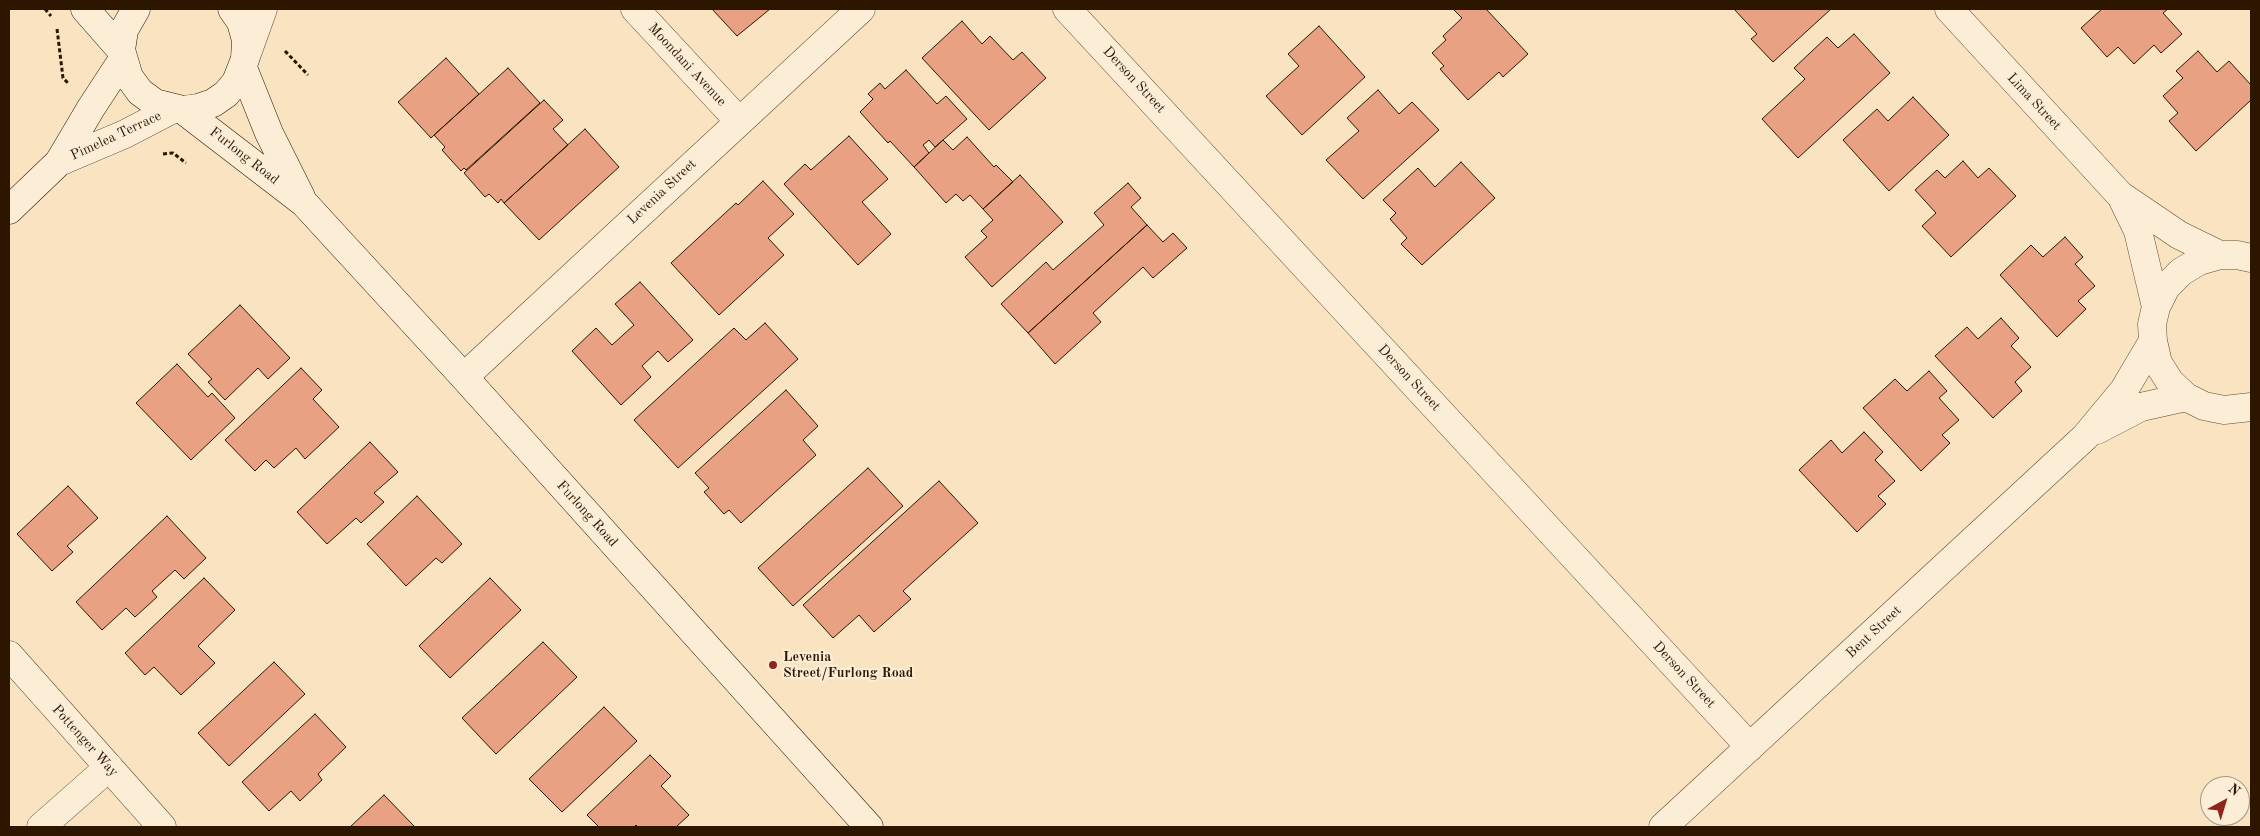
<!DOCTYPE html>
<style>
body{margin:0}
#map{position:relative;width:2260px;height:836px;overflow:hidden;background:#fae3c0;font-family:"Old Standard TT",serif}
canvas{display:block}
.frame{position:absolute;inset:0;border:10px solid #2c1600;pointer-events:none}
.north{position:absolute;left:2200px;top:776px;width:50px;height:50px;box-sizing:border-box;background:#fcedd6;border:1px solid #a99780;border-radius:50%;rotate:39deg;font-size:14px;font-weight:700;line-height:20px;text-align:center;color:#2c1600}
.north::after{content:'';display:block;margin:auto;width:18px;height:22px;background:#8f2418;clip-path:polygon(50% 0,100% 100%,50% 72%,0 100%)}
</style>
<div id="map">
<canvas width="2260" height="836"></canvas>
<div class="frame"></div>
<div class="north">N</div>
</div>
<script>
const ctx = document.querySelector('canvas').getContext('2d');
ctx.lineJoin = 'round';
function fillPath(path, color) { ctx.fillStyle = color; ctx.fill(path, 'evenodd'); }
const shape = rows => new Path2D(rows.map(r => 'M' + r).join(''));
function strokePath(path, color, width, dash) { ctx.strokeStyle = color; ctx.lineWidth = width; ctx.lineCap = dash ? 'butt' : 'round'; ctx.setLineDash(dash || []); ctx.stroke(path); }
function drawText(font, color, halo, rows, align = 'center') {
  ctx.font = font + ' "Old Standard TT",serif'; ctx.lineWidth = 4.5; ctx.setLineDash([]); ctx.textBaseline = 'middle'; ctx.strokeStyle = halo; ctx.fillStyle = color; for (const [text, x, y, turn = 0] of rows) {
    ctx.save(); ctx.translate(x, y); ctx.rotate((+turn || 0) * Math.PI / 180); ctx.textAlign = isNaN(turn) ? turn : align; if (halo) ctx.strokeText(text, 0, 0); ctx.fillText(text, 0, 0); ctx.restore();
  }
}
const building = shape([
 [712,9,770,9,737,36,712,9],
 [1453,9,1486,9,1528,54,1503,77,1499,72,1468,100,1440,69,1444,66,1432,53,1446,40,1443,36,1462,18,1453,9],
 [1734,9,1831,9,1773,62,1751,39,1757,34,1734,9],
 [2102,9,2168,9,2163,13,2182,34,2161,53,2154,45,2134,64,2118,47,2107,57,2081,28,2102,9],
 [962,21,982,44,990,36,1013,60,1022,52,1046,78,989,130,922,58,962,21],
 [1319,26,1365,77,1302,135,1266,96,1299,66,1288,54,1319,26],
 [1854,34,1890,73,1798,158,1762,119,1805,79,1794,68,1827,37,1838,48,1854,34],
 [2198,51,2217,72,2229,61,2251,85,2251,100,2196,151,2169,121,2178,113,2163,96,2183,78,2176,71,2198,51],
 [446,58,479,94,431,138,398,102,446,58],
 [508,68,540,103,466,170,464,168,461,171,442,150,445,147,434,135,508,68],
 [906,70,937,104,946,96,967,119,935,147,929,140,923,145,929,153,914,167,890,141,888,143,860,112,873,99,868,94,880,83,885,89,906,70],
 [1378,90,1399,114,1412,102,1439,130,1363,199,1326,160,1359,131,1347,118,1378,90],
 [1913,97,1949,135,1889,191,1843,140,1877,109,1888,121,1913,97],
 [544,100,563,120,553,129,568,145,504,203,501,199,498,203,489,194,485,197,464,173,544,100],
 [585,129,619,167,539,240,504,203,585,129],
 [849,136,888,179,862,202,891,234,858,265,784,184,805,164,811,170,849,136],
 [967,137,994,167,996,165,1013,182,983,209,970,195,963,201,956,194,946,203,914,167,943,140,953,150,967,137],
 [1963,161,1978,178,1989,168,2016,196,1951,257,1922,226,1936,213,1915,190,1937,170,1945,178,1963,161],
 [1461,162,1495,198,1422,265,1401,244,1407,238,1390,219,1396,213,1383,200,1418,168,1435,187,1461,162],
 [1020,175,1063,222,992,287,965,257,987,237,981,231,993,220,983,209,1020,175],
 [763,181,794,214,768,238,784,255,719,315,671,263,736,203,738,205,763,181],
 [1128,183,1141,198,1131,207,1147,225,1028,333,1001,304,1046,262,1053,270,1104,225,1094,213,1128,183],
 [1147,225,1163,242,1173,233,1187,248,1153,278,1143,267,1093,313,1101,322,1055,364,1028,333,1147,225],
 [2065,237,2083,257,2075,264,2095,286,2078,301,2086,309,2057,337,2000,275,2031,245,2043,257,2065,237],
 [640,282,693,340,668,362,658,351,642,366,651,377,621,405,572,351,596,328,612,345,634,325,615,304,640,282],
 [240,305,290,358,268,379,258,368,225,400,208,382,212,379,188,354,240,305],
 [2001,318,2019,338,2011,346,2031,367,2015,382,2022,391,1993,418,1935,356,1967,327,1978,339,2001,318],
 [765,323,798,359,678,468,634,420,734,328,746,340,765,323],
 [177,364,208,397,212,393,235,418,191,460,136,403,177,364],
 [301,368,322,390,313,399,339,427,305,459,296,448,274,468,266,460,255,471,225,440,301,368],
 [1929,371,1947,391,1939,398,1959,420,1942,435,1950,443,1921,471,1863,408,1895,379,1907,391,1929,371],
 [786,390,818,426,803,440,816,455,741,523,729,510,724,514,704,492,709,488,695,473,786,390],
 [1864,432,1883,452,1875,460,1895,481,1878,496,1886,504,1857,532,1799,470,1831,440,1842,453,1864,432],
 [370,442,398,472,374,493,384,502,361,523,356,518,327,544,297,512,370,442],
 [868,468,903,506,793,606,758,568,868,468],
 [939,481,978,523,903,591,911,599,874,632,859,615,833,638,803,605,939,481],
 [68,486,98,518,67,546,73,552,52,571,17,534,68,486],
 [417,496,462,544,442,563,436,558,406,586,367,544,417,496],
 [167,516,206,558,184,579,175,570,152,591,157,597,135,617,126,608,102,630,76,602,167,516],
 [204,578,235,610,198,646,215,663,181,695,154,667,145,675,125,653,204,578],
 [490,578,521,610,450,678,419,646,490,578],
 [543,642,577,677,496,754,462,718,543,642],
 [274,662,305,694,229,766,198,733,274,662],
 [604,707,637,741,562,812,529,779,604,707],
 [315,714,346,747,318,774,322,780,300,801,291,791,269,811,242,782,315,714],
 [650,755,671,776,661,786,689,815,676,827,638,827,636,825,634,827,599,827,587,815,650,755],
 [384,795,415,827,350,827,384,795]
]);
const path = shape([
 [45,9,51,16],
 [57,29,63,78,68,83],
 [285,51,308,75],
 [163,154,173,153,186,163]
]);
const street = shape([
 [635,9,739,121],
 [1067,9,1750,747],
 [1949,9,2120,195,2179,235,2220,255],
 [245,59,263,9],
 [2121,196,2138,231,2156,307],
 [2251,258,2237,255,2220,255,2199,261,2181,272,2166,287,2156,307,2152,324,2153,341,2158,363,2170,382,2186,397,2204,406,2224,410,2251,407],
 [464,377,861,9],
 [2097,430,2141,407,2186,397],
 [9,655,162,827],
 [41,827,109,767],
 [1663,827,2085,437,2124,390,2153,341]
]);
const secondary = shape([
 [85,9,121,50],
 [136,9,124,30,121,50,129,77,140,92,155,103,183,110,198,108,213,103,226,94,236,82,245,59,246,40,241,22,232,9],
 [243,68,269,133,301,197],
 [183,110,304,203,464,377,869,827],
 [59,162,125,134,173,109],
 [9,210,59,162,91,108,123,59]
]);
const markers = [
 [773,665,5,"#8f2418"]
];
const streetNames = [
 ["Moondani Avenue",687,65,47],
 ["Derson Street",1134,80,47],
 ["Lima Street",2034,102,47],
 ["Pimelea Terrace",116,136,-25],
 ["Furlong Road",244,156,38],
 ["Levenia Street",662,192,-43],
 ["Derson Street",1409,378,47],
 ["Furlong Road",587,514,48],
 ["Bent Street",1874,632,-43],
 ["Derson Street",1684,675,47],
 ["Pottenger Way",85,741,48]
];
const poiNames = [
 ["Levenia",783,657],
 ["Street/Furlong Road",783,673]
];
fillPath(building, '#e8a283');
strokePath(building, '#2c1600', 1);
strokePath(street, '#604930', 29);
strokePath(secondary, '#2c1600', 29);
strokePath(path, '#2c1600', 3, [4, 2.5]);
strokePath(street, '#fcedd6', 28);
strokePath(secondary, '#fcedd6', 28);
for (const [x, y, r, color] of markers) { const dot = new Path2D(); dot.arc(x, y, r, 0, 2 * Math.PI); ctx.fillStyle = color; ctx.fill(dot); strokePath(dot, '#fcedd6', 2); }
drawText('14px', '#2c1600', '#fcedd6', streetNames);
drawText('bold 14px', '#2c1600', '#fcedd6', poiNames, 'left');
</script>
